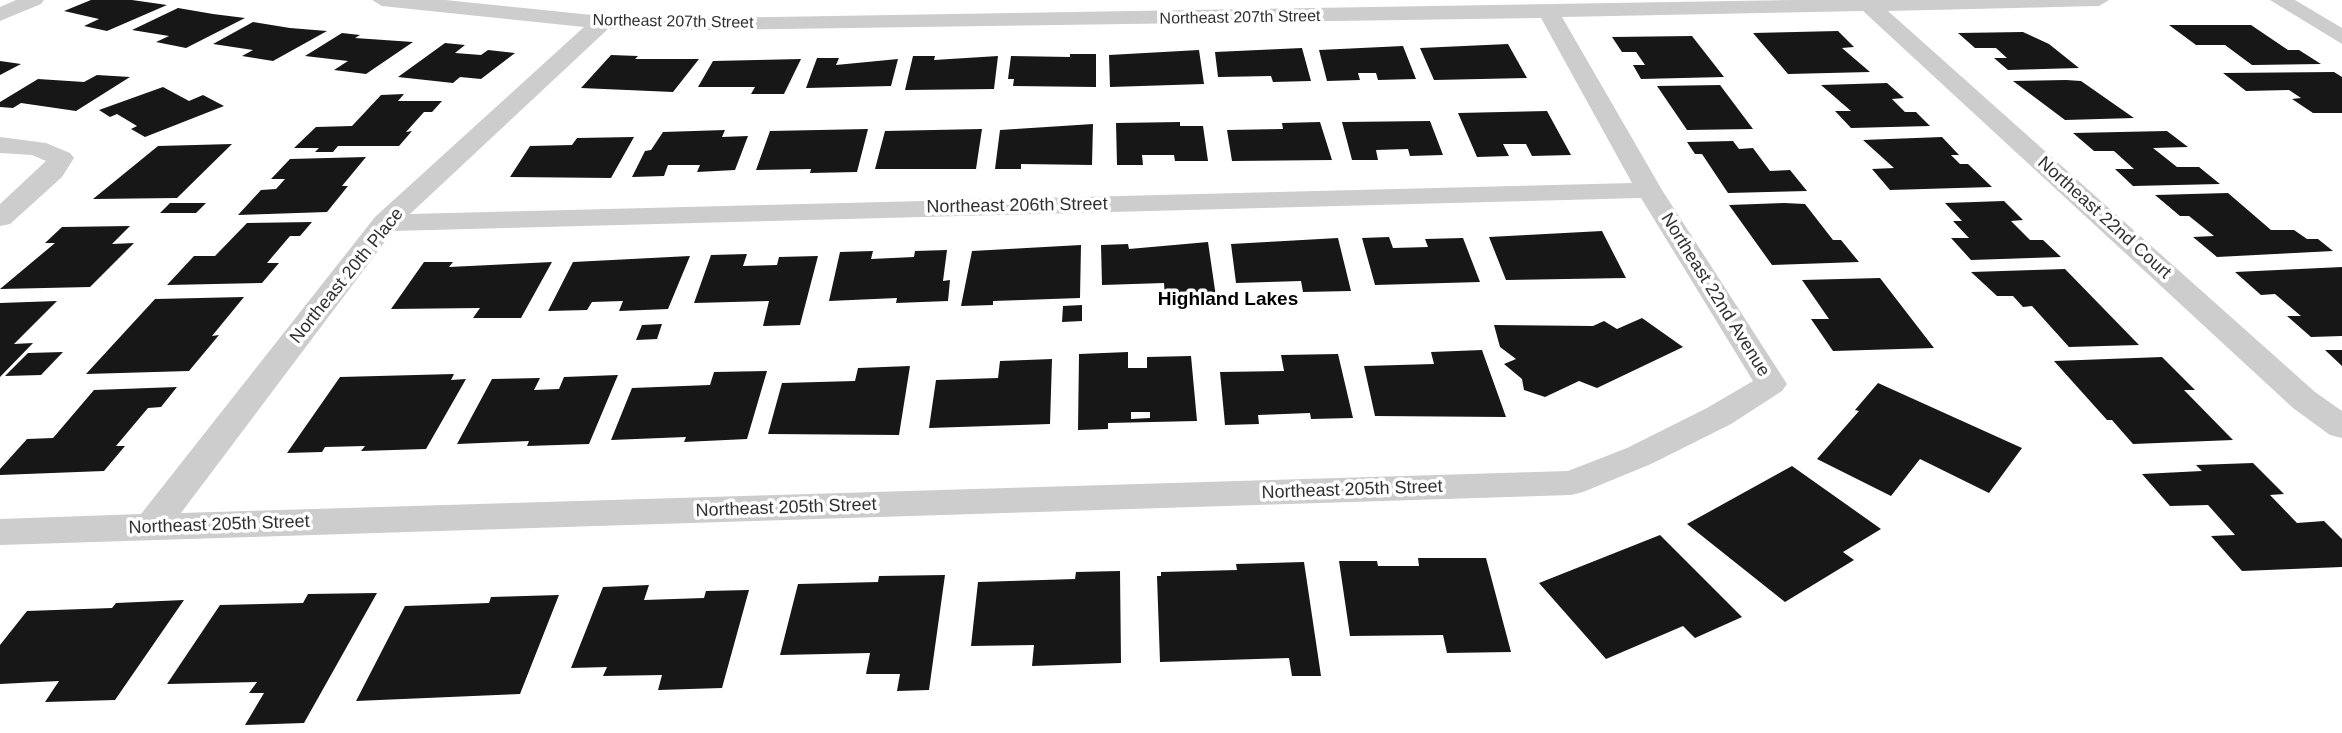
<!DOCTYPE html>
<style>
body{margin:0}
canvas{display:block;background:#fff}
</style>
<canvas width="2342" height="733"></canvas>
<script>
const ctx = document.querySelector('canvas').getContext('2d');
ctx.lineJoin = 'round';
function fillPath(path, color) { ctx.fillStyle = color; ctx.fill(path, 'evenodd'); }
const shape = rows => new Path2D(rows.map(r => 'M' + r).join(''));
function drawText(font, color, halo, rows, align = 'center') {
  ctx.font = font + ' Helvetica,sans-serif'; ctx.lineWidth = 7; ctx.setLineDash([]); ctx.textBaseline = 'middle'; ctx.strokeStyle = halo; ctx.fillStyle = color; for (const [text, x, y, turn = 0] of rows) {
    ctx.save(); ctx.translate(x, y); ctx.rotate((+turn || 0) * Math.PI / 180); ctx.textAlign = isNaN(turn) ? turn : align; if (halo) ctx.strokeText(text, 0, 0); ctx.fillText(text, 0, 0); ctx.restore();
  }
}
const building = shape([
 [91,0,132,0,167,5,107,31,84,26,99,19,64,11],
 [178,8,213,14,245,18,186,48,156,42,169,36,132,30],
 [253,22,290,28,327,31,273,61,242,56,253,50,213,44],
 [2169,25,2251,25,2288,50,2299,50,2321,64,2252,65,2225,45,2196,45],
 [1838,31,1854,47,1842,48,1870,72,1788,74,1753,33],
 [2023,32,2049,44,2079,68,2008,70,1994,58,2007,58,1996,48,1975,48,1958,33],
 [342,33,360,35,355,38,413,42,366,74,334,70,348,61,305,56],
 [1692,36,1724,77,1641,79,1633,65,1645,65,1636,52,1622,52,1612,37],
 [445,43,465,45,455,53,481,55,488,50,515,53,481,79,460,77,453,83,398,77],
 [1508,44,1527,78,1434,80,1420,48],
 [1403,46,1416,79,1378,80,1376,73,1358,73,1360,80,1327,81,1319,50],
 [1302,48,1311,81,1273,82,1271,76,1218,77,1215,52],
 [1199,50,1204,84,1110,87,1109,55],
 [1070,54,1096,54,1096,87,1013,86,1014,79,1008,79,1011,56,1070,57],
 [611,55,638,56,635,59,699,59,673,92,581,88],
 [913,56,935,56,934,60,998,56,994,89,905,90],
 [817,58,839,58,836,65,898,59,891,86,806,88],
 [801,59,784,94,751,94,755,87,698,87,713,61],
 [0,61,21,64,0,75],
 [2334,72,2342,77,2342,113,2313,113,2292,99,2301,98,2289,90,2246,91,2223,73],
 [97,75,130,77,76,111,21,103,13,108,0,107,0,102,38,79,84,82],
 [2066,80,2081,81,2134,118,2065,120,2013,81],
 [1887,83,1904,98,1892,99,1905,112,1916,112,1930,126,1851,128,1835,111,1851,111,1821,85],
 [1720,85,1753,129,1687,130,1657,86],
 [163,87,189,101,203,95,224,106,145,137,131,129,137,126,117,114,110,117,99,110],
 [404,94,398,101,442,101,432,112,424,112,406,132,412,131,399,146,338,146,333,152,315,152,319,148,294,148,316,127,352,126,381,95],
 [1547,111,1571,155,1532,156,1526,144,1503,144,1509,156,1477,157,1458,113],
 [1430,121,1443,155,1410,156,1408,149,1376,150,1378,160,1352,160,1342,122],
 [1180,122,1180,126,1203,126,1208,161,1175,161,1174,155,1142,155,1143,165,1117,165,1116,123],
 [1320,122,1332,160,1232,161,1227,130,1283,129,1282,123],
 [1093,124,1092,165,1021,164,1021,169,995,169,1000,130],
 [868,129,857,172,810,173,811,169,756,170,770,131],
 [982,129,976,169,875,169,885,131],
 [725,130,722,137,748,136,735,170,697,172,700,165,668,165,664,176,632,177,645,151,651,150,663,132],
 [2167,131,2188,147,2153,148,2177,167,2199,167,2220,184,2133,186,2115,169,2134,169,2114,151,2094,151,2073,133],
 [634,137,611,178,510,177,530,146,572,145,577,138],
 [1942,137,1959,155,1951,155,1960,164,1968,164,1992,187,1890,190,1872,169,1894,168,1863,140],
 [1733,141,1739,149,1753,148,1770,171,1790,170,1807,191,1728,193,1702,154,1695,154,1687,142],
 [232,144,177,198,93,199,158,146],
 [366,157,342,186,348,186,327,212,238,215,261,190,276,189,285,179,271,179,290,159],
 [2228,193,2271,230,2294,230,2307,239,2318,239,2333,251,2217,257,2193,237,2214,236,2189,216,2180,216,2155,195],
 [2004,201,2023,220,2011,221,2030,240,2043,240,2061,257,1971,260,1951,238,1969,238,1953,221,1962,221,1945,203],
 [170,203,206,203,196,213,160,213],
 [1784,203,1805,204,1833,240,1841,240,1859,262,1772,265,1729,205],
 [312,222,300,236,290,236,267,263,279,263,262,283,167,285,194,256,215,256,247,223],
 [130,226,112,244,134,243,90,287,0,289,55,243,45,243,62,227],
 [1602,231,1626,278,1506,280,1489,237],
 [1389,237,1393,248,1428,247,1425,239,1463,238,1480,282,1375,285,1362,238],
 [1338,238,1351,291,1303,292,1301,281,1236,283,1231,244],
 [1208,242,1216,297,1165,299,1164,283,1102,285,1101,245,1128,244,1129,249],
 [1081,245,1080,298,993,301,993,305,961,306,972,251],
 [947,250,943,281,950,280,948,301,896,303,897,298,829,301,840,252,873,251,871,259,914,257,915,251],
 [747,254,743,266,777,265,779,257,818,256,800,325,763,326,769,301,694,303,711,255],
 [690,256,668,309,619,311,623,301,592,302,587,310,548,311,573,262],
 [424,262,453,262,449,267,552,262,521,318,473,318,480,308,391,309],
 [2342,267,2342,336,2311,337,2287,316,2301,316,2275,294,2261,295,2235,272],
 [2065,269,2139,345,2069,347,2032,306,2023,307,2013,296,1997,296,1971,272],
 [1880,278,1934,348,1833,351,1811,319,1829,319,1802,280],
 [244,297,212,336,219,335,189,371,86,374,155,299],
 [57,301,14,344,33,343,0,377,0,303],
 [1082,305,1082,321,1062,322,1063,306],
 [1642,318,1683,347,1597,388,1579,381,1545,397,1524,390,1522,379,1504,364,1516,359,1500,347,1494,325,1593,326,1604,321,1617,329],
 [662,324,657,339,636,340,642,325],
 [1482,350,1506,417,1375,416,1364,366,1434,364,1431,352],
 [2325,350,2342,350,2342,366],
 [63,352,41,375,5,376,28,353],
 [1128,352,1128,368,1147,368,1147,357,1191,356,1197,421,1108,423,1108,429,1078,430,1079,354],
 [1131,412,1150,412,1150,418,1131,419],
 [1338,354,1353,418,1311,419,1310,413,1258,415,1259,424,1225,425,1220,372,1284,371,1281,355],
 [2162,357,2195,390,2184,390,2233,440,2133,444,2112,420,2107,420,2054,361],
 [1052,359,1050,424,929,428,936,380,998,378,1000,361],
 [910,366,899,435,768,434,782,383,855,381,858,368],
 [767,371,747,439,684,442,686,437,611,440,632,388,710,385,714,372],
 [454,374,451,380,466,379,426,449,361,451,365,446,325,447,322,452,287,453,340,377],
 [618,375,589,444,527,446,529,441,457,444,492,379,540,378,534,390,559,389,564,377],
 [1878,383,2022,448,1989,493,1920,459,1891,496,1817,459,1859,411,1855,410],
 [177,387,161,407,148,408,116,446,125,446,104,471,0,475,0,469,27,439,53,438,94,390],
 [2253,463,2284,494,2270,495,2297,523,2324,521,2342,539,2342,567,2242,571,2211,536,2235,535,2208,505,2170,506,2142,474,2202,471,2196,465],
 [1792,466,1881,529,1843,552,1854,560,1785,602,1687,524],
 [1660,535,1742,617,1695,638,1683,626,1606,659,1539,583],
 [1418,558,1486,558,1511,652,1447,653,1443,635,1350,636,1339,561,1377,561,1378,566,1419,566],
 [1304,562,1321,676,1292,676,1289,658,1160,662,1157,576,1161,576,1161,572,1237,570,1236,564],
 [1120,571,1121,663,1032,666,1034,645,971,646,978,582,1075,579,1076,572],
 [945,575,929,690,897,691,900,674,866,674,870,653,780,655,798,584,878,582,879,576],
 [649,585,644,600,704,598,706,591,749,590,722,688,658,690,662,675,603,676,607,667,571,668,603,587],
 [377,593,304,723,245,725,264,693,249,693,257,682,167,684,220,605,303,603,308,594],
 [559,595,520,694,356,701,405,606,489,603,491,597],
 [184,600,115,700,45,702,59,681,0,684,0,645,27,611,112,608,116,603]
]);
const minor = shape([
 [16,0,44,0,41,4,0,21,0,7,16,0],
 [372,0,445,0,602,16,712,18,1792,0,2109,0,2099,6,1888,11,2315,392,2342,411,2342,438,2330,435,2293,408,1863,11,1562,17,1662,190,1787,384,1782,391,1731,424,1651,464,1583,492,1571,495,0,545,0,519,141,514,375,217,584,27,382,6,372,0],
 [1541,18,1632,183,410,214,608,29,712,30,1541,18],
 [1641,198,1753,381,1707,408,1627,448,1568,471,181,513,393,231,1641,198],
 [2270,0,2295,0,2342,28,2342,44,2270,0],
 [0,137,46,143,70,153,74,158,62,177,10,224,0,226,0,204,46,161,32,155,0,153,0,137]
]);
const farStreetnames = [
 ["Northeast 207th Street",1240,18,-1],
 ["Northeast 207th Street",673,22,1]
];
const streetNames = [
 ["Northeast 206th Street",1017,206,-1],
 ["Northeast 22nd Court",2104,218,42],
 ["Northeast 20th Place",347,276,-51],
 ["Northeast 22nd Avenue",1715,295,58],
 ["Northeast 205th Street",1352,490,-2],
 ["Northeast 205th Street",786,508,-2],
 ["Northeast 205th Street",219,525,-2]
];
const neighbourhoodNames = [
 ["Highland Lakes",1228,300]
];
fillPath(building, '#171717');
fillPath(minor, '#cdcdcd');
drawText('16px', '#303030', '#fff', farStreetnames);
drawText('18px', '#303030', '#fff', streetNames);
drawText('bold 19px', '#000', '#fff', neighbourhoodNames);
</script>
